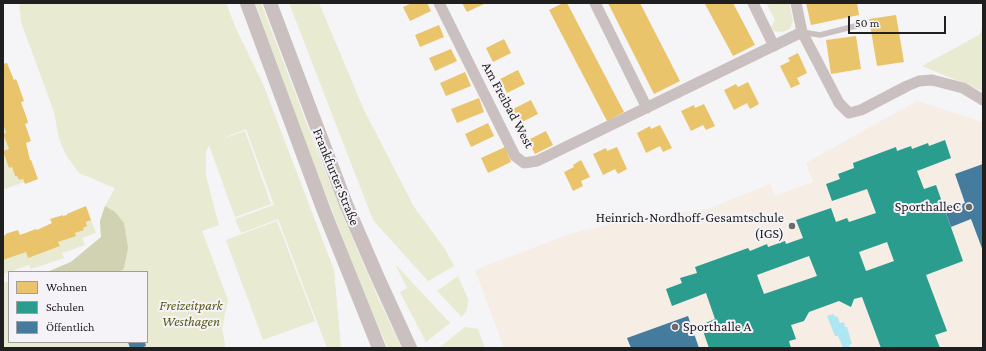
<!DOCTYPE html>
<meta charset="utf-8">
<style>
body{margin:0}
#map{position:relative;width:986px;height:351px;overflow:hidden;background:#f5f4f6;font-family:"Crimson Pro",serif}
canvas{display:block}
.frame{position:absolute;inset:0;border:4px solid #1f1f20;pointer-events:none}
.legend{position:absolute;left:8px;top:271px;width:140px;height:72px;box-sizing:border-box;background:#f5f3f7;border:1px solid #9f9ea1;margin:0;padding:5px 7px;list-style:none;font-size:12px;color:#1f1f20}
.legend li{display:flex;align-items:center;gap:8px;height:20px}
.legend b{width:20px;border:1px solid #9f9ea1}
.scale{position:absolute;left:848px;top:16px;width:98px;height:18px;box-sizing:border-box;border:2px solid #1f1f20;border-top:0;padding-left:5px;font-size:12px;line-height:14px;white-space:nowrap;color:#1f1f20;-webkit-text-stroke:3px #f5f3f7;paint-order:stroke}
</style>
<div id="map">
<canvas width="986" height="351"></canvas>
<div class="frame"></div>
<ul class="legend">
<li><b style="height:11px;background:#e9c46a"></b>Wohnen</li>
<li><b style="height:11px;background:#2a9d8f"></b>Schulen</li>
<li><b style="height:11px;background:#457b9d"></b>Öffentlich</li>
</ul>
<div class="scale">50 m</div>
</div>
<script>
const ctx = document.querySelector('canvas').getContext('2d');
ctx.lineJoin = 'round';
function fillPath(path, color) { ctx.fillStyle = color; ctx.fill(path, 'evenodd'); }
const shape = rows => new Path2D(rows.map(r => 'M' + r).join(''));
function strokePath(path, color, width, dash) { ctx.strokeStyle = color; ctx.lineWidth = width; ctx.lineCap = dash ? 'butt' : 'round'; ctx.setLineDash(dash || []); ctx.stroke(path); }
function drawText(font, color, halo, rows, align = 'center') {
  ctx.font = font + ' "Crimson Pro",serif'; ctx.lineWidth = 4; ctx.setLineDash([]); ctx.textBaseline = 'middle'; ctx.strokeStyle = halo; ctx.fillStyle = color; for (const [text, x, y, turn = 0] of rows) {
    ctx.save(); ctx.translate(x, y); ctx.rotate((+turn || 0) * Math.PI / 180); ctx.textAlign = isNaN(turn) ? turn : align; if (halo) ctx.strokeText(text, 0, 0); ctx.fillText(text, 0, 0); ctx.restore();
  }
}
const education = shape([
 [917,101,983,122,983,348,504,348,475,270,570,234,632,219,708,209,770,184,775,196,813,182,806,163]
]);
const green = shape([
 [19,3,226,3,236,29,263,84,334,270,341,348,327,348,278,219,241,233,235,219,274,205,246,129,217,141,245,131,271,204,235,217,209,145,206,152,206,176,219,225,202,231,228,300,222,328,225,344,224,348,3,348,3,282,9,282,9,342,147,342,147,272,47,272,71,262,101,237,100,221,105,206,115,188,79,173,66,155,59,139,54,112,21,22],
 [255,3,261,3,313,140,340,208,378,298,402,348,388,348,368,304,306,143],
 [289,3,319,3,364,110,414,207,445,249,454,266,428,281,373,220],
 [766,3,789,3,793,21,790,29,782,32,774,31,771,27,775,20],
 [983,28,983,91,922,66,979,35],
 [3,123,6,133,3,134,9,149,9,168,12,167,15,176,17,176,19,180,23,179,24,182,5,189,3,188],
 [91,220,96,233,82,238,85,245,62,253,64,258,31,269,29,265,3,274,3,260,26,252,28,257,60,246,58,242,75,236,75,233,84,230,83,228,87,226,86,222],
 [277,221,315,321,263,340,226,240],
 [395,264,450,323,426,342,400,292,407,288],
 [458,276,468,299,467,310,462,317,437,291],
 [465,327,478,329,485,348,439,348]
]);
const forest = shape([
 [105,206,115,212,124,223,128,248,124,268,120,272,47,272,71,262,101,237,100,221]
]);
const water = shape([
 [833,314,835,317,837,316,840,323,844,322,845,327,847,327,852,344,849,345,850,348,843,348,838,336,835,336,827,316]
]);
const homes = shape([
 [412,3,427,3,431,11,410,21,403,7],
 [462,3,486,3,467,12],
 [563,3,567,3,624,112,607,121,549,10],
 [608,3,640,3,680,81,654,94],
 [706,3,733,3,755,45,733,56,705,4],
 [806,3,857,3,859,15,811,25],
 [896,15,904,62,877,66,869,19],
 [439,25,444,37,420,47,415,35],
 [856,36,861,69,831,74,826,40],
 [504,39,511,53,493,62,486,48],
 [451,49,457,61,435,71,429,58],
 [798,53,807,73,797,78,800,84,791,88,780,66,790,61,788,58],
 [7,63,14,80,16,79,18,84,24,101,21,102,27,119,28,123,25,124,31,141,26,143,30,160,31,160,38,179,25,184,23,179,19,180,17,176,15,176,12,167,9,168,3,151,9,149,3,134,6,133,3,123,3,64],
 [518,70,525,84,507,93,500,79],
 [465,72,471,86,446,96,440,83],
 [748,82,759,104,750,109,747,103,734,110,724,90,736,84,738,87],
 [479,98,484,112,457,123,451,109],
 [531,100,538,114,520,123,513,109],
 [704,104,715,126,706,130,703,125,691,131,681,111,694,105,695,108],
 [488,123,494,136,471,147,465,134],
 [660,125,672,148,663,152,660,146,646,153,637,133,650,126,651,129],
 [546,131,553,145,535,154,528,140],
 [505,147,511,162,488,173,481,158],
 [617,147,627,169,618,174,615,169,603,175,593,154,606,148,607,151],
 [581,160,590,177,581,181,583,186,573,191,564,172,574,167,573,165],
 [86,206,91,220,86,222,87,226,83,228,84,230,75,233,76,236,58,242,60,246,28,258,26,252,3,260,3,236,6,235,5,234,18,230,20,235,36,229,37,230,52,223,50,219,63,215,63,216,67,215,67,214]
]);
const schools = shape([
 [945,140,951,158,917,171,924,189,936,185,963,261,926,275,947,331,935,335,940,348,881,348,862,297,854,299,851,307,839,301,809,312,804,321,791,325,796,339,789,341,791,348,709,348,701,325,715,319,706,293,672,306,666,289,682,283,680,278,697,273,695,267,748,248,750,251,767,244,768,247,785,241,786,244,803,238,796,220,831,208,836,222,847,218,849,222,876,213,867,189,832,201,826,184,840,179,838,174,854,168,853,163,896,147,897,151,911,146,912,149,928,143,929,146],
 [887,242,894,261,866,271,859,252],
 [809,256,817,276,764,294,757,275]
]);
const public = shape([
 [983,164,983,251,971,219,951,227,945,210,965,203,955,174],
 [688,316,699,348,631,348,627,338],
 [128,342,145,342,146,346,140,348,130,348]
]);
const service = shape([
 [802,32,820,35,863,24]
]);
const minor = shape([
 [439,3,515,156,524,163,537,161,802,32],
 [595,3,647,108],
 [753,3,774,46],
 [796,3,802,32,839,103,849,113,861,110,907,86,919,81,932,80,963,88,983,100]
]);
const tertiary = shape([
 [247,3,324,211,379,348],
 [270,3,346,204,378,278,410,348]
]);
const markers = [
 [969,207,4,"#6a6a6b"],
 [792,226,4,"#6a6a6b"],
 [675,327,4,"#6a6a6b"]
];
const streetNames = [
 ["Am Freibad West",508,105,62],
 ["Frankfurter Straße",336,177,68]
];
const poiNames = [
 ["SporthalleC",961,207],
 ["Heinrich-Nordhoff-Gesamtschule",784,218],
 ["(IGS)",784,234],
 ["Sporthalle A",683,327,"left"]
];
const parkNames = [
 ["Freizeitpark",191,306],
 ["Westhagen",191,322]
];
fillPath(education, '#f6ede4');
fillPath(green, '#e8ead1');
fillPath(forest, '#d0d2b1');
fillPath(water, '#aee7f1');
fillPath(homes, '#e9c46a');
fillPath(schools, '#2a9d8f');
fillPath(public, '#457b9d');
strokePath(service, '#cac0c0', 5.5);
strokePath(minor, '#cac0c0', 11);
strokePath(tertiary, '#cac0c0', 14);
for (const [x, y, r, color] of markers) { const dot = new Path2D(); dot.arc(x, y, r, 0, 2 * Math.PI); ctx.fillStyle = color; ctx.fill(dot); strokePath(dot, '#f5f3f7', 1.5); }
drawText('14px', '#1f1f20', '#f5f3f7', streetNames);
drawText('14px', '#1f1f20', '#f5f3f7', poiNames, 'right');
drawText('italic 14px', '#595b16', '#f5f3f7', parkNames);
</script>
